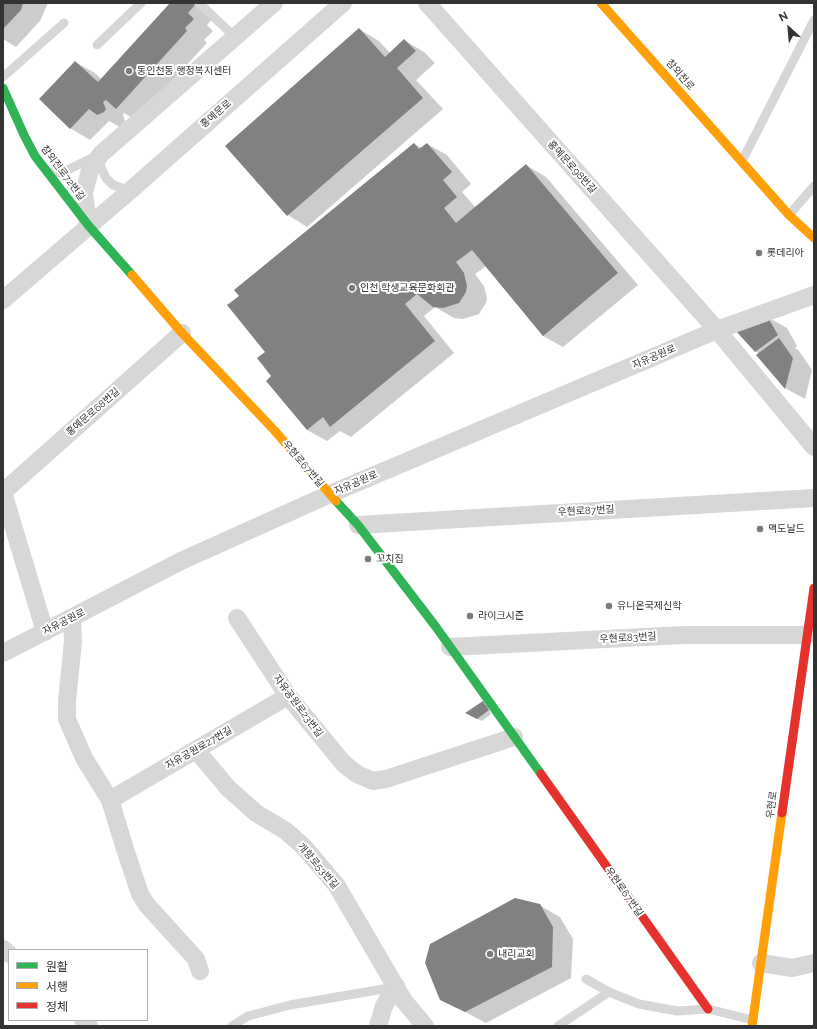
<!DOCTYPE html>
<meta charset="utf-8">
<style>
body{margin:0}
#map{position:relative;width:817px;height:1029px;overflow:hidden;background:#fff;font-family:Raleway,"Noto Sans KR",sans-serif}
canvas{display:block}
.frame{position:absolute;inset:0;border:4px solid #333;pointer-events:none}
.legend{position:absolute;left:8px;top:949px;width:140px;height:72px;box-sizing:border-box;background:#fff;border:1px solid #adadad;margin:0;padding:5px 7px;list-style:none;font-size:12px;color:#333}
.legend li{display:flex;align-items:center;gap:8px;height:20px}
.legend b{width:20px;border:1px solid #adadad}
.north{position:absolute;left:769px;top:8px;width:40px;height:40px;-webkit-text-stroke:3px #fff;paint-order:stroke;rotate:334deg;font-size:11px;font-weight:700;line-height:16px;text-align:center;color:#333}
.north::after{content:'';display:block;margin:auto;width:14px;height:18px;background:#333;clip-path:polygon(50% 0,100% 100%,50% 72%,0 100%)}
</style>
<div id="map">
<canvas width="817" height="1029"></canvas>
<div class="frame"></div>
<ul class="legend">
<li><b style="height:5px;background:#30b455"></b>원활</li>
<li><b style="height:5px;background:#ff9f0a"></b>서행</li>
<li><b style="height:5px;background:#e5322d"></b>정체</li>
</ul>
<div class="north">N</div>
</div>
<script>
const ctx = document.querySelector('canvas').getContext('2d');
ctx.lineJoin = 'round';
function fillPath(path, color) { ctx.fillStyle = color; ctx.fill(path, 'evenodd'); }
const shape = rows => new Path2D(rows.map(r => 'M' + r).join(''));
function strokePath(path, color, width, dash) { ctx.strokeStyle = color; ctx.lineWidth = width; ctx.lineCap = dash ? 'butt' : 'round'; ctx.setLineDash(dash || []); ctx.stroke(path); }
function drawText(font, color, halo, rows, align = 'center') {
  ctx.font = font + ' Raleway,"Noto Sans KR",sans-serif'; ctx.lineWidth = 4; ctx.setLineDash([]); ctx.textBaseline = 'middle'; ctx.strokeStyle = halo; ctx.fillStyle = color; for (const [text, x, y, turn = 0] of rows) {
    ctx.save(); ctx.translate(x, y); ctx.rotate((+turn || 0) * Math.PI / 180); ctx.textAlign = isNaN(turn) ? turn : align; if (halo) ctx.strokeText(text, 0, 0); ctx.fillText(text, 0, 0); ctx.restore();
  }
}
const shadow = shape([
 [3,3,48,3,40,21,16,47,3,39],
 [172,3,198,3,214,17,207,25,213,31,204,40,207,43,136,120,124,113,123,114,125,121,121,126,118,126,109,121,90,140,70,128,75,62,95,73,101,79],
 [359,29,379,41,390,53,404,40,424,52,435,63,416,80,443,109,307,227,288,215],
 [414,144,422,148,427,144,447,155,471,184,462,192,476,208,526,165,546,177,638,285,563,347,543,336,486,266,475,274,484,286,487,298,486,303,479,314,463,319,454,318,435,307,424,316,454,353,351,437,340,431,327,441,307,430,273,377,266,352],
 [767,317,787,328,797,346,795,348,799,351,812,370,805,399,785,388,759,354,755,351],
 [487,705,491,714,482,721,471,716],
 [539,905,560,917,573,939,571,978,486,1023,441,999]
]);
const building = shape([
 [3,3,23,3,21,10,3,29],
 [170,3,193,3,195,5,188,13,194,19,185,28,187,31,116,109,106,100,103,102,106,109,104,112,97,115,89,109,70,129,39,99,75,61,98,82],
 [359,28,385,57,404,39,416,51,397,68,423,98,287,216,225,146],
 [414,143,419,149,427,143,452,172,443,180,457,197,444,208,456,223,526,164,618,273,543,336,472,250,456,262,464,273,467,286,466,292,459,303,443,308,433,307,417,294,405,304,435,341,330,427,323,417,307,430,266,381,271,376,257,358,265,352,227,305,239,296,234,290],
 [767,316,778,335,755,352,734,329],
 [779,338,793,358,785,389,756,355],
 [483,701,489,710,477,719,465,713],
 [515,898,540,904,553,927,552,967,465,1012,440,1000,425,963,430,944]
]);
const path = shape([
 [790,257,796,250]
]);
const lane = shape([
 [199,3,235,37],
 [97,45,141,3],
 [3,77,64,23],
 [100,157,99,163,106,178,113,185,122,188,132,189],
 [742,161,814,20],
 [50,172,61,173,94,157],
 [789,215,814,186],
 [586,979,609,992,639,1004,677,1011,708,1009,753,1020],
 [232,1026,248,1016,290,1005,395,987],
 [558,1026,609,992]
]);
const street = shape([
 [427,3,717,330,814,447],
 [88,225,84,193,90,170,101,154,274,3],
 [3,300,132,189,343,3],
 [3,492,182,333],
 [3,492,45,632],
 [358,525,814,498],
 [72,618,73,641,67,701,67,719,84,758,110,800,125,849,140,894,147,905,196,959,200,971],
 [237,618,288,696,344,764,357,774,373,781,386,779,514,737],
 [450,647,684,635,807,635],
 [3,653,181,561,330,494,717,330,814,295],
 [196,750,228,788,256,813,286,831,304,847,337,886,404,1001,425,1026],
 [110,800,288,696],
 [3,949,9,954],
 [761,963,792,968,814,963],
 [83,1020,89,1026],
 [378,1026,384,1006,396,986]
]);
const fast = shape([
 [3,88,24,135,35,156,88,225,132,275],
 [336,501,358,525,436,627,541,774]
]);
const slow = shape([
 [601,3,789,215,814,238],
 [132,275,182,333,274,430,336,501],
 [752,1026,782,813]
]);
const jam = shape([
 [541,774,708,1009],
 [782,813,814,588]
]);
const markers = [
 [129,71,4,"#7a7a7a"],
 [759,253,4,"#7a7a7a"],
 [352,288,4,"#7a7a7a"],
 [760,529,4,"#7a7a7a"],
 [368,559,4,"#7a7a7a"],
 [609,606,4,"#7a7a7a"],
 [470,616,4,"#7a7a7a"],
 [490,954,4,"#7a7a7a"]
];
const poiNames = [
 ["동인천동 행정복지센터",137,71],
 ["롯데리아",767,253],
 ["인천 학생교육문화회관",360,288],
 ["맥도날드",768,529],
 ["꼬치집",376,559],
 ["유니온국제신학",617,606],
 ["라이크시즌",478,616],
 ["내리교회",498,954]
];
const streetNames = [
 ["참외전로",680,75,49],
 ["홍예문로",216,114,-41],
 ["홍예문로98번길",572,167,48],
 ["참외전로72번길",63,173,53],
 ["자유공원로",654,357,-23],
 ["홍예문로68번길",93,412,-41],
 ["우현로67번길",303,464,49],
 ["자유공원로",356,483,-23],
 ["우현로87번길",586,511,-3],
 ["자유공원로",64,622,-27],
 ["우현로83번길",628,638,-3],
 ["자유공원로23번길",298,706,53],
 ["자유공원로27번길",199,748,-30],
 ["우현로",772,805,-82],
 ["개항로53번길",318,866,49],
 ["우현로67번길",624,892,55]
];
fillPath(shadow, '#0003');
fillPath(building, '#818181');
strokePath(path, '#d6d6d6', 2.5, [2, 2]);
strokePath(lane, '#d7d7d7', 9);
strokePath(street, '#d7d7d7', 18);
strokePath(fast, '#30b455', 9);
strokePath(slow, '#ff9f0a', 9);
strokePath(jam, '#e5322d', 9);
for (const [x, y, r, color] of markers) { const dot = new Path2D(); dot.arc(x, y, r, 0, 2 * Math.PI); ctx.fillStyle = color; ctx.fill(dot); strokePath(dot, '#fff', 1.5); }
drawText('10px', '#333', '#fff', poiNames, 'left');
drawText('10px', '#333', '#fff', streetNames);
</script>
